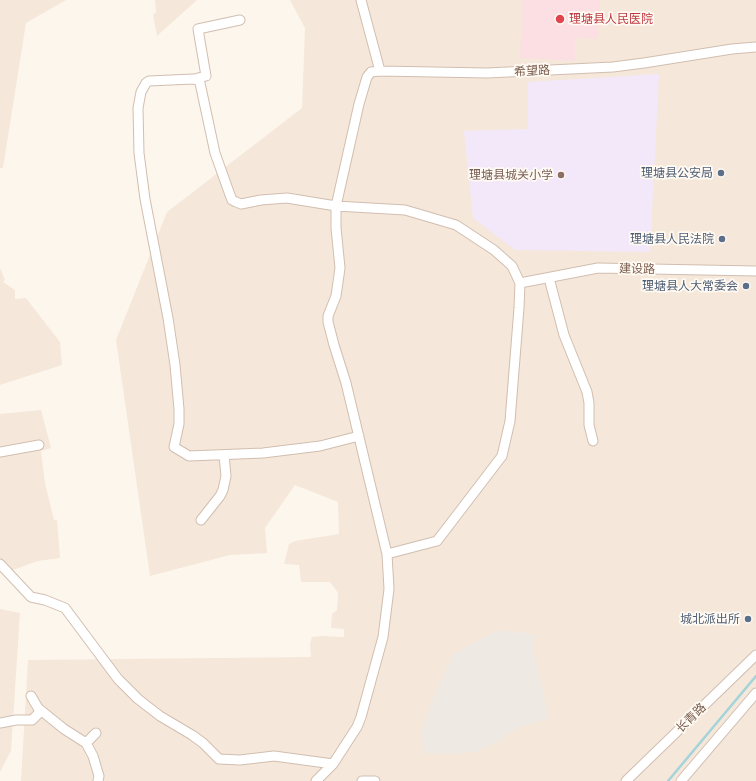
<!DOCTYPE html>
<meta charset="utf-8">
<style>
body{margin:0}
canvas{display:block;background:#fdf6ec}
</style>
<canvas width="756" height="781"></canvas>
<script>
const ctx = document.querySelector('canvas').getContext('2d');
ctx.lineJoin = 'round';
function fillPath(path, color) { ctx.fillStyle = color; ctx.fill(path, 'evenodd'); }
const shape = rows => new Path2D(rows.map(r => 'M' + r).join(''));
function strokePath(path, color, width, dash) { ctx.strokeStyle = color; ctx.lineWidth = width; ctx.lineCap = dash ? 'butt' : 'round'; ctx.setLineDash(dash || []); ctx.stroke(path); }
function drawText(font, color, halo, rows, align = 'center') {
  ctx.font = font + ' "Asap Condensed","Noto Sans SC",sans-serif'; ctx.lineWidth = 3.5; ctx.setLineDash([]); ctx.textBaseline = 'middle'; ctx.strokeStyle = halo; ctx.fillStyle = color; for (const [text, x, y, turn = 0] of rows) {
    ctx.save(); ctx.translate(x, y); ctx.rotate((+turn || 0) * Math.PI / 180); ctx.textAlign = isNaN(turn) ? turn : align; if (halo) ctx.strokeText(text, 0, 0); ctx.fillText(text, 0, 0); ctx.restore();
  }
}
const residential = shape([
 [0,0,66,0,26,23,3,168,0,168],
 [155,0,197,0,157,36,153,15,156,12],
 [290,0,756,0,756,781,21,781,28,660,311,657,310,644,312,637,322,636,344,637,344,629,331,628,332,614,337,610,338,593,330,582,301,582,299,565,284,564,289,544,295,541,339,534,338,502,295,485,265,528,267,553,230,555,150,576,116,340,167,212,302,108,305,28],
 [0,268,5,280,3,282,15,290,15,299,26,298,60,342,62,365,0,385],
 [41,410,51,448,41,451,45,483,54,520,57,520,60,558,38,561,10,571,0,559,0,414],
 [0,609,20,613,11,751,0,772]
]);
const industrial = shape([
 [497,630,535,634,533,649,549,719,517,728,496,743,477,751,458,754,423,753,422,732,430,705,453,654]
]);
const education = shape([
 [659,74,650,252,515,250,473,218,464,131,528,129,528,82]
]);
const medical = shape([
 [522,0,600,0,598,39,575,38,575,61,520,58]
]);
const stream = shape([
 [668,781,756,676]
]);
const minor = shape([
 [361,0,380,71],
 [198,80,198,78,206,76,198,29,240,20],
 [549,278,564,335,587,392,589,403,589,425,593,441],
 [520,283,598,268,756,271],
 [359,436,320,446,263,453,189,456,174,447,179,424,179,409,175,365,168,318,145,199,139,153,138,108,141,92,146,83,149,81,193,79,198,80,200,83,215,153,230,195,232,200,236,202,241,204,261,200,287,198,336,206,405,210,456,225,494,250,512,266,520,283,519,308,510,421,502,456,437,541,387,554],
 [0,452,39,445],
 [201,520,220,496,223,490,226,476,224,455],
 [0,564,31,597,45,600,65,608,118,679,138,699,160,716,192,735,203,743,219,759,240,760,274,756,333,764],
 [31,696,38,708,64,729,86,743,93,756,99,776,98,781],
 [0,723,16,720,32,720,41,711],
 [86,743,96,733],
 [316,781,333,764,357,727,361,717,383,637,389,589,387,554,346,383,334,345,328,322,328,316,336,296,340,268,336,228,336,206,359,104,367,77,371,72,380,71,487,73,613,67,644,63,732,49,756,47],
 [362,781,375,781],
 [626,781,756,655],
 [681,781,756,693]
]);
const markers = [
 [560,19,5,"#e0444e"],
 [721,173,4,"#5c6f8a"],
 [561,175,4,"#8d6e63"],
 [722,239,4,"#5c6f8a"],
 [746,286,4,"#5c6f8a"],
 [748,619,4,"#5c6f8a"]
];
const healthNames = [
 ["理塘县人民医院",569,19]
];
const streetNames = [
 ["希望路",532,71,-3],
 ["建设路",637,269,1],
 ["长青路",691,718,-44]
];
const serviceNames = [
 ["理塘县公安局",713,173],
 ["理塘县人民法院",714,239],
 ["理塘县人大常委会",738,286],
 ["城北派出所",740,619]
];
const educationNames = [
 ["理塘县城关小学",553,175]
];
fillPath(residential, '#f5e8da');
fillPath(industrial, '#efe9e4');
fillPath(education, '#f3e8fa');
fillPath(medical, '#fbdfe3');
strokePath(stream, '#a5d3da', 2.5);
strokePath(minor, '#d1beb0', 11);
strokePath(minor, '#fff', 9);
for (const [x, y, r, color] of markers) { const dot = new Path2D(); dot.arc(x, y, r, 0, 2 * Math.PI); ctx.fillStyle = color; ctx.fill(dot); strokePath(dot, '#fffaf3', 1.5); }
drawText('12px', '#be3a42', '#fffaf3', healthNames, 'left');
drawText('12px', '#7a5c4d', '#fffaf3', streetNames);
drawText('12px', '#4e5e75', '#fffaf3', serviceNames, 'right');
drawText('12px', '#785e54', '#fffaf3', educationNames, 'right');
</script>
